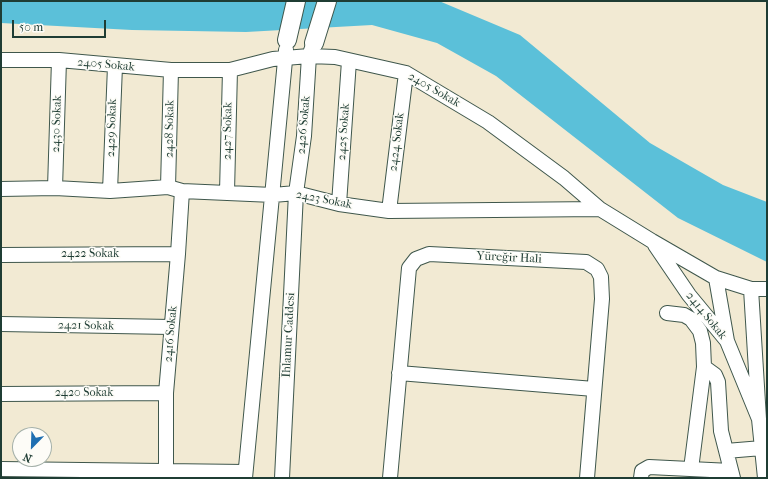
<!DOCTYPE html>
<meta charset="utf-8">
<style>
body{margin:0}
#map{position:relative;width:768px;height:479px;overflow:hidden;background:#f2ead3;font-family:"IM FELL French Canon",serif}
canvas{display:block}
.frame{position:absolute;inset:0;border:2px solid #1f3d34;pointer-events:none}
.north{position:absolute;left:12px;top:427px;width:40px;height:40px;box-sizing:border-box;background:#fdfcf7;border:1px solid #a4b0a9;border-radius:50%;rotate:203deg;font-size:11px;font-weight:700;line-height:16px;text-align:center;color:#1f3d34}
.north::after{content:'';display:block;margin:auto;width:14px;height:18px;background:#1f6fb2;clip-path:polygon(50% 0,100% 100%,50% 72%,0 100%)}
.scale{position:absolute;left:12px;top:20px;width:94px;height:18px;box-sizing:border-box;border:2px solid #1f3d34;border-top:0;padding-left:5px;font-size:12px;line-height:14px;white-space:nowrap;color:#1f3d34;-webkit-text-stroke:3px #fdfcf7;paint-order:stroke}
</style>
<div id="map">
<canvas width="768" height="479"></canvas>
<div class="frame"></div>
<div class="north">N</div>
<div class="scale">50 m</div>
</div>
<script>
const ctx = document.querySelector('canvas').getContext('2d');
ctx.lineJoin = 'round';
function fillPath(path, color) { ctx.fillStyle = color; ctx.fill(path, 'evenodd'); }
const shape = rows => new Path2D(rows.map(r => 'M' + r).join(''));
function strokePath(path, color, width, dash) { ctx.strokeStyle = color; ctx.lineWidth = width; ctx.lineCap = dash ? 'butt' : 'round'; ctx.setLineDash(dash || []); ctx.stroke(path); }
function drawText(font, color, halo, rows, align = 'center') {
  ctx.font = font + ' "IM FELL French Canon",serif'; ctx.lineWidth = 3; ctx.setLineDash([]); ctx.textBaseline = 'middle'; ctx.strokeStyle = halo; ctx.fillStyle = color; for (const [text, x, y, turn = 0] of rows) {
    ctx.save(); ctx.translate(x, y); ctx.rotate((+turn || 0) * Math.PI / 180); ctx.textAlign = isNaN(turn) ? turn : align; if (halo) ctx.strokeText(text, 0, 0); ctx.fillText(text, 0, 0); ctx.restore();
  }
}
const water = shape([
 [1,1,439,1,520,35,650,143,723,185,767,202,767,262,678,218,496,76,437,43,372,25,246,32,132,30,1,23]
]);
const minor = shape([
 [1,60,59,60,171,70,230,70,273,59,309,56,335,57,406,73,488,122,564,178,600,209,652,241,716,278,751,289,767,289],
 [168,187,171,70],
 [55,188,59,60],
 [1,189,55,188,110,191,168,187,182,191,273,195,296,193,339,204,389,211,600,209],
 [110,191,115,66],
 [227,192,230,70],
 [339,204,349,61],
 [389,211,406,73],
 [655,245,689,295,727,341,759,419],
 [1,255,178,254],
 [716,278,727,341],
 [751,289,759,419,765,478],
 [667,313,684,315,691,319,700,331,703,343,704,367,691,469],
 [1,324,171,327],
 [704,367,715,375,718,382,721,431,733,478],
 [399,373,594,389],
 [1,394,166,393],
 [726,451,762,448],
 [1,469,245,472],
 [166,478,166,393,178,254,182,191],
 [245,478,286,50],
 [282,478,296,193,304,136,309,56,312,48],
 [390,478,409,268,416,259,429,254,586,262,597,269,601,277,602,299,587,478],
 [641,478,642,471,649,467,731,471]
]);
const major = shape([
 [287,40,296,1],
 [314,43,327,1]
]);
const streetNames = [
 ["2405 Sokak",106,65,5],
 ["2405 Sokak",434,90,30],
 ["2430 Sokak",57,124,-88],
 ["2426 Sokak",304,125,-85],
 ["2429 Sokak",112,128,-88],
 ["2428 Sokak",170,129,-89],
 ["2427 Sokak",228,131,-89],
 ["2425 Sokak",344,132,-86],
 ["2424 Sokak",397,142,-83],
 ["2423 Sokak",324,200,11],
 ["2422 Sokak",90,254],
 ["Yüreğir Hali",509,258,3],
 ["2414 Sokak",706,316,51],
 ["2421 Sokak",86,326,1],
 ["2416 Sokak",171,334,-85],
 ["Ihlamur Caddesi",289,335,-87],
 ["2420 Sokak",84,393]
];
fillPath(water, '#5bc0d9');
strokePath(minor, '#3f574c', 16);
strokePath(major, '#3f574c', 20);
strokePath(minor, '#fff', 14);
strokePath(major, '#fff', 18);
drawText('12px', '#1f3d34', '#fdfcf7', streetNames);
</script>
